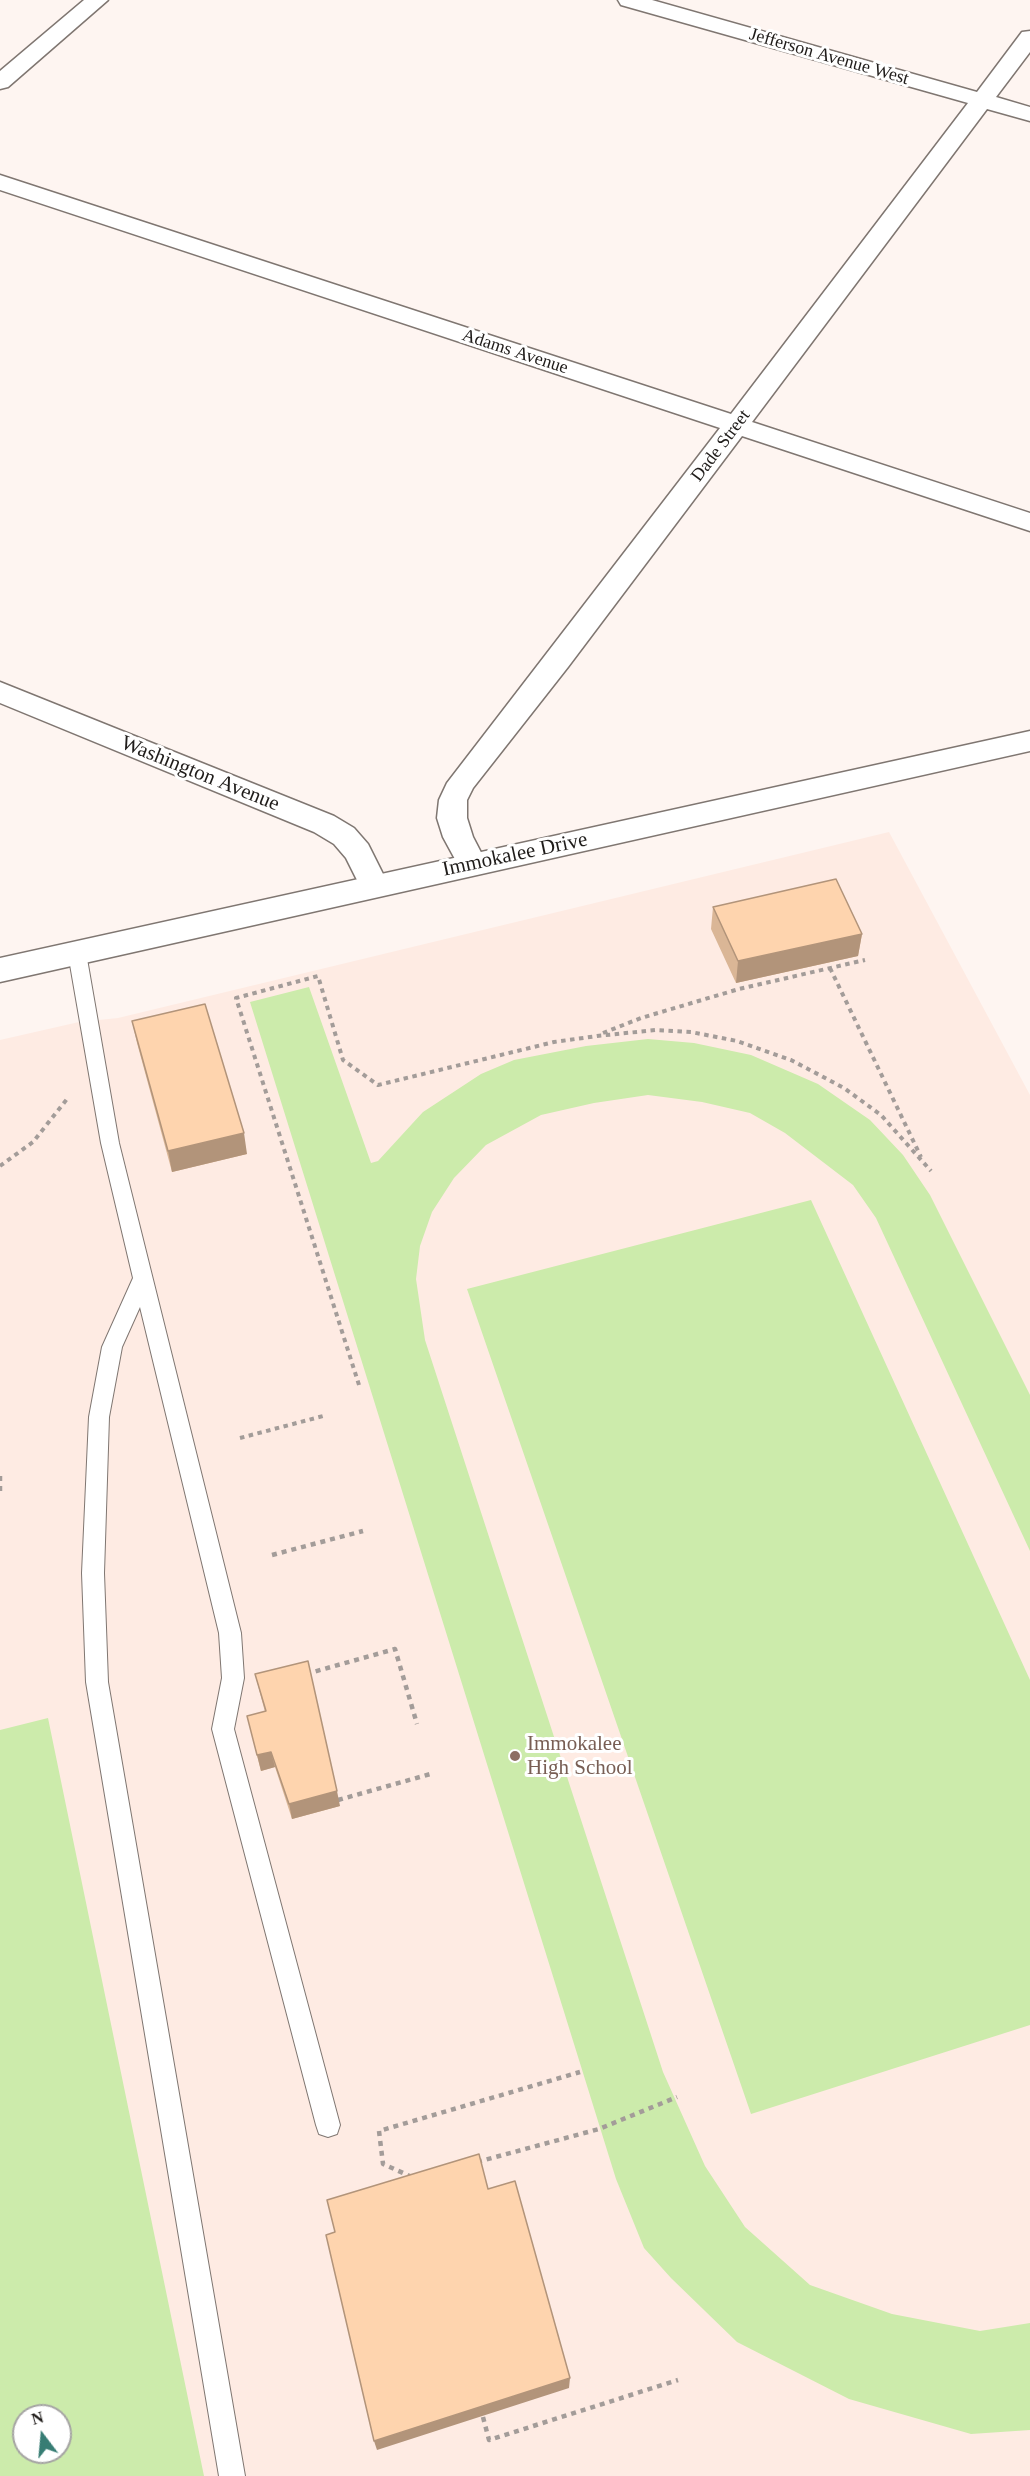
<!DOCTYPE html>
<style>
body{margin:0}
#map{position:relative;width:1030px;height:2476px;overflow:hidden;background:#fef5f1;font-family:"Times New Roman",serif}
canvas{display:block}
.north{position:absolute;left:12px;top:2404px;width:60px;height:60px;box-sizing:border-box;background:#fff;border:2px solid #a5a4a3;border-radius:50%;rotate:344deg;font-size:16px;font-weight:700;line-height:24px;text-align:center;color:#1f1c1a}
.north::after{content:'';display:block;margin:auto;width:21px;height:27px;background:#377d74;clip-path:polygon(50% 0,100% 100%,50% 72%,0 100%)}
</style>
<div id="map">
<canvas width="1030" height="2476"></canvas>
<div class="north">N</div>
</div>
<script>
const ctx = document.querySelector('canvas').getContext('2d');
ctx.lineJoin = 'round';
function fillPath(path, color) { ctx.fillStyle = color; ctx.fill(path, 'evenodd'); }
const shape = rows => new Path2D(rows.map(r => 'M' + r).join(''));
function strokePath(path, color, width, dash) { ctx.strokeStyle = color; ctx.lineWidth = width; ctx.lineCap = dash ? 'butt' : 'round'; ctx.setLineDash(dash || []); ctx.stroke(path); }
function drawText(font, color, halo, rows, align = 'center') {
  ctx.font = font + ' "Times New Roman",serif'; ctx.lineWidth = 6; ctx.setLineDash([]); ctx.textBaseline = 'middle'; ctx.strokeStyle = halo; ctx.fillStyle = color; for (const [text, x, y, turn = 0] of rows) {
    ctx.save(); ctx.translate(x, y); ctx.rotate((+turn || 0) * Math.PI / 180); ctx.textAlign = isNaN(turn) ? turn : align; if (halo) ctx.strokeText(text, 0, 0); ctx.fillText(text, 0, 0); ctx.restore();
  }
}
const built = shape([
 [889,832,1030,1095,1030,2476,0,2476,0,1040,79,1022,118,1018],
 [24,2416,60,2416,60,2452,24,2452]
]);
const green = shape([
 [309,987,371,1163,378,1161,423,1112,481,1074,514,1060,586,1046,648,1039,694,1043,751,1055,818,1084,870,1120,903,1155,930,1195,1030,1395,1030,1551,876,1218,853,1185,785,1133,750,1113,702,1102,648,1095,594,1103,541,1115,486,1145,454,1178,432,1212,420,1246,416,1279,425,1340,663,2072,705,2166,745,2227,810,2285,892,2314,980,2331,1030,2323,1030,2430,971,2434,849,2399,737,2342,671,2278,644,2248,616,2179,250,1002],
 [811,1200,1030,1680,1030,2025,751,2114,467,1289],
 [48,1718,204,2476,0,2476,0,1730],
 [24,2416,60,2416,60,2452,24,2452]
]);
const pathFar1 = shape([
 [830,968,921,1157],
 [603,1033,641,1018,739,989,865,960],
 [0,1166,33,1142,67,1099],
 [359,1385,236,998,318,976,343,1060,378,1085,554,1042,597,1036,656,1030,691,1032,737,1041,791,1060,844,1088,881,1115,931,1171],
 [240,1438,327,1415]
]);
const path = shape([
 [0,1476,0,1492],
 [272,1555,363,1531],
 [306,1674,395,1649,417,1724],
 [338,1800,434,1773],
 [477,2162,599,2129,677,2097],
 [412,2177,383,2164,379,2131,580,2072],
 [483,2417,489,2440,678,2380]
]);
const service = shape([
 [77,946,83,948,86,953,119,1143,241,1633,244,1678,234,1729,340,2125,337,2134,328,2137,319,2134,316,2125,212,1729,222,1678,219,1633,140,1307,122,1347,109,1417,104,1573,108,1682,245,2476,219,2476,86,1682,82,1573,89,1417,102,1347,133,1278,101,1143,68,953,71,948,77,946]
]);
const minor = shape([
 [84,0,108,0,8,87,0,89,0,71,84,0],
 [618,0,652,0,977,92,1022,32,1030,31,1030,52,996,97,1030,107,1030,121,987,109,752,422,1030,513,1030,531,742,436,568,667,473,788,467,800,467,818,473,837,487,864,482,872,472,875,462,872,443,837,437,818,439,800,447,783,720,428,0,190,0,175,731,414,968,103,621,5,618,0],
 [0,682,334,816,354,828,368,844,389,886,384,894,374,897,364,894,346,858,334,844,314,832,0,703,0,682]
]);
const tertiary = shape([
 [1030,731,1030,751,0,982,0,958,1030,731]
]);
const wall = shape([
 [713,907,862,934,858,956,736,983,711,929],
 [132,1021,247,1154,172,1172,137,1043],
 [255,1674,340,1806,292,1819,275,1767,261,1771,247,1716,265,1712]
]);
const shadedWall = shape([
 [862,934,858,956,736,983,738,961],
 [244,1133,247,1154,172,1172,168,1151],
 [271,1752,275,1767,261,1771,257,1755],
 [337,1791,340,1806,292,1819,289,1804],
 [570,2378,569,2388,377,2450,374,2441]
]);
const building = shape([
 [836,879,862,934,738,961,713,907,836,879],
 [205,1004,244,1133,168,1151,132,1021,205,1004],
 [308,1661,337,1791,289,1804,271,1752,257,1755,247,1716,266,1711,255,1674,308,1661],
 [479,2154,488,2189,515,2181,570,2378,374,2441,326,2235,335,2232,327,2200,479,2154]
]);
const markers = [
 [515,1756,6,"#8d6e63"]
];
const farStreetnames = [
 ["Jefferson Avenue West",829,57,16],
 ["Adams Avenue",515,352,18],
 ["Dade Street",721,446,-53]
];
const streetNames = [
 ["Washington Avenue",200,774,22],
 ["Immokalee Drive",515,855,-12]
];
const educationNames = [
 ["Immokalee",527,1744],
 ["High School",527,1768]
];
fillPath(built, '#feebe3');
fillPath(green, '#ccebab');
strokePath(service, '#7f7671', 2);
strokePath(minor, '#7f7671', 3);
strokePath(tertiary, '#7f7671', 3);
strokePath(pathFar1, '#a39c99', 4, [4.5, 4.5]);
strokePath(path, '#a39c99', 4.5, [5, 5]);
fillPath(service, '#fff');
fillPath(minor, '#fff');
fillPath(tertiary, '#fff');
fillPath(wall, '#dab696');
fillPath(shadedWall, '#b2947a');
fillPath(building, '#fed4ae');
strokePath(building, '#b2947a', 1.5);
for (const [x, y, r, color] of markers) { const dot = new Path2D(); dot.arc(x, y, r, 0, 2 * Math.PI); ctx.fillStyle = color; ctx.fill(dot); strokePath(dot, '#fff', 2); }
drawText('18px', '#1f1c1a', '#fff', farStreetnames);
drawText('21px', '#1f1c1a', '#fff', streetNames);
drawText('21px', '#785e54', '#fff', educationNames, 'left');
</script>
